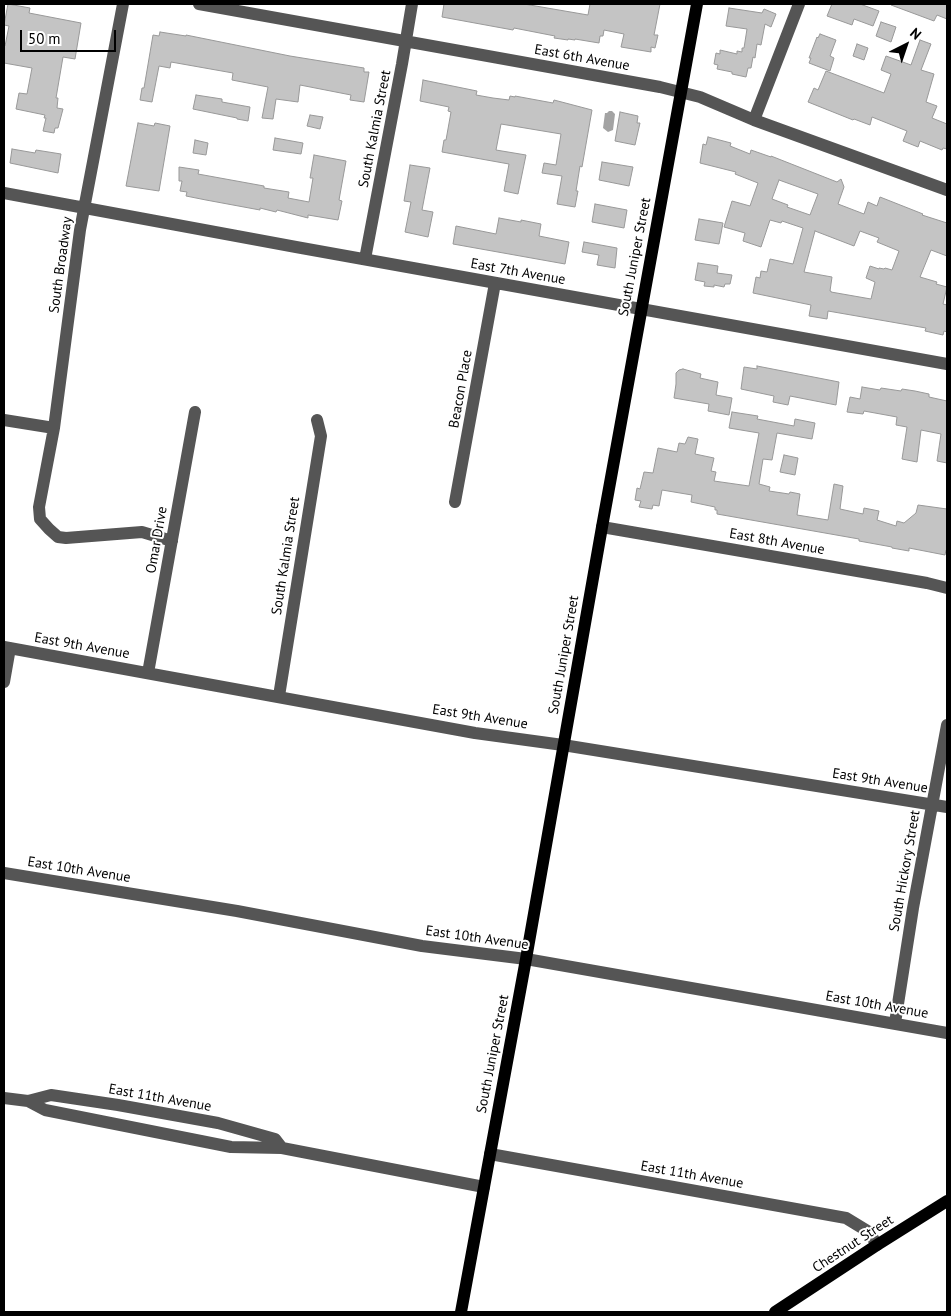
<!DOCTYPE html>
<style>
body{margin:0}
#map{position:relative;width:951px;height:1316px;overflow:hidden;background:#fff;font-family:"PT Sans",sans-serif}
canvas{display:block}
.frame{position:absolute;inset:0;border:5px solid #000;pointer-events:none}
.north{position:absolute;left:881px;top:20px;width:50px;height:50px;-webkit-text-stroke:4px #fff;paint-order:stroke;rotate:41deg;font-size:14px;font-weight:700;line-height:20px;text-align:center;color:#000}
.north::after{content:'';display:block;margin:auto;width:18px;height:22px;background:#000;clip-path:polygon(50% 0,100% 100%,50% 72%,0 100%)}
.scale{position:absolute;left:20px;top:30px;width:96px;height:22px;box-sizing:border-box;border:2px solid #000;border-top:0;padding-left:6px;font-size:15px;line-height:18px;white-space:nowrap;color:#000;-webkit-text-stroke:4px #fff;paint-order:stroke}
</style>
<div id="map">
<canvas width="951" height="1316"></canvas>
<div class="frame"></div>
<div class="north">N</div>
<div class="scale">50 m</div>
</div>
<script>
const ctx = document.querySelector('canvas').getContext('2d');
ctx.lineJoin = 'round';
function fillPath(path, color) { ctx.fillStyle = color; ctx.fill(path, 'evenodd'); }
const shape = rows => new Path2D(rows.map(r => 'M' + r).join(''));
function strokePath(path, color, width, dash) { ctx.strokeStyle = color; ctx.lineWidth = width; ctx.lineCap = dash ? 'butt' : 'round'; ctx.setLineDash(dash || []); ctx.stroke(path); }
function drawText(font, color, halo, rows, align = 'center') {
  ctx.font = font + ' "PT Sans",sans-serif'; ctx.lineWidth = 4; ctx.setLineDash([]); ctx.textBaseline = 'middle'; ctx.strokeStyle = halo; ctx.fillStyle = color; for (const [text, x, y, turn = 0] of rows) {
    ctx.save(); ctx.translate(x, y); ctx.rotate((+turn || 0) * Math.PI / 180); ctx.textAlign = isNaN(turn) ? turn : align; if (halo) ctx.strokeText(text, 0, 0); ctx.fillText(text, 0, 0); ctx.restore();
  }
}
const water = shape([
 [609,111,612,111,615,114,613,130,608,132,603,128,605,113,607,113]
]);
const building = shape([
 [8,4,30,8,29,13,81,23,75,59,63,57,56,98,58,98,57,108,63,109,58,128,55,128,54,133,43,131,46,118,44,118,45,115,16,109,19,93,27,94,32,68,4,63,4,46,5,46,9,26,4,25,8,4],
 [444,4,524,4,588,15,590,4,660,4,654,35,658,35,655,48,651,47,651,52,621,47,624,34,604,30,603,36,600,36,599,43,575,39,575,40,568,39,568,40,554,38,555,36,514,28,513,30,442,17,444,4],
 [832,4,860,4,879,11,873,26,854,19,852,25,827,16,832,4],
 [891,4,947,4,947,19,937,15,934,21,891,5,891,4],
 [729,8,762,13,764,9,776,14,771,27,765,24,761,45,757,44,755,58,753,57,751,68,748,68,746,77,732,74,732,72,717,69,718,65,714,64,716,53,720,54,720,50,737,54,737,51,742,52,742,48,744,48,747,29,726,26,729,8],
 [881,22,896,27,891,42,876,36,881,22],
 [160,32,186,36,186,35,290,56,364,68,364,72,369,72,364,102,350,100,351,95,300,85,298,102,276,99,273,119,262,118,268,87,232,80,233,73,171,62,170,68,159,66,152,102,140,100,142,88,144,88,153,35,159,36,160,32],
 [820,34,836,40,830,56,834,58,830,71,809,63,811,58,809,58,817,37,818,38,820,34],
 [920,40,931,44,921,70,934,74,926,102,937,106,932,118,947,124,947,149,943,148,942,150,920,141,918,147,903,141,907,131,872,117,870,125,854,119,853,120,808,102,814,88,818,90,826,71,884,93,891,74,881,70,886,56,911,65,920,40],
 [857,44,868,48,864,60,853,56,857,44],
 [423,80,477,91,476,95,493,98,509,100,510,96,515,97,515,96,553,103,554,100,592,110,582,167,580,166,576,191,578,191,575,207,557,204,562,176,542,173,544,163,556,165,561,134,501,124,496,150,526,155,518,194,504,191,509,164,442,152,444,140,446,140,451,112,448,111,449,107,420,101,423,80],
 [196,95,222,99,222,102,250,107,248,121,237,119,237,118,193,109,196,95],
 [620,112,638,116,637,123,640,123,635,145,615,141,620,112],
 [310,115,323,117,320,129,307,126,310,115],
 [138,123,154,126,155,123,170,126,159,191,126,186,138,123],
 [708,137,731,143,730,146,750,154,751,150,771,157,771,156,837,182,841,179,844,187,838,204,864,214,868,202,877,206,880,197,923,214,922,215,947,223,947,256,931,250,920,277,937,282,936,284,947,287,943,304,947,305,947,332,944,331,943,335,925,331,926,328,828,311,827,319,809,316,811,305,753,293,756,277,760,278,761,271,767,272,770,259,793,264,803,228,782,221,781,223,770,220,761,247,743,241,745,233,724,227,732,201,750,206,758,183,735,174,736,172,700,163,703,144,706,145,708,137],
 [779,180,818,194,810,215,787,207,788,205,772,199,779,180],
 [815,231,854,246,860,231,879,238,877,242,899,251,892,270,885,268,884,269,879,268,879,269,870,266,866,278,875,282,871,299,831,292,831,291,830,291,832,277,804,272,815,231],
 [275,138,303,143,301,154,273,150,275,138],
 [195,140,208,143,206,155,193,153,195,140],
 [12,149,35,153,36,150,61,154,58,173,10,163,12,149],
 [314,155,346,161,339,200,342,201,338,220,308,215,308,218,277,210,276,212,260,208,260,210,206,200,186,196,187,192,180,191,182,181,179,181,179,167,199,170,198,174,264,186,264,188,289,192,288,198,309,202,313,178,310,178,314,155],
 [602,162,633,167,629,186,599,180,602,162],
 [410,165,430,168,422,210,433,212,428,237,405,232,411,202,404,201,410,165],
 [595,204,627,210,624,228,592,222,595,204],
 [499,218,521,222,521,220,541,224,539,236,569,242,565,264,453,244,456,226,496,234,499,218],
 [699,219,723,223,719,244,695,240,699,219],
 [584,242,617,248,615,268,597,265,599,255,582,252,584,242],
 [698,263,718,266,717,273,732,275,730,284,725,284,724,287,714,285,714,287,704,286,705,282,695,280,698,263],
 [757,366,839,382,836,405,790,396,788,405,773,402,774,396,741,389,744,367,757,369,757,366],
 [683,369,701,374,700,378,718,382,716,395,732,398,729,415,708,411,709,404,674,398,676,384,676,373,679,370,683,369],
 [862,387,880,390,881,388,901,391,902,389,915,391,929,394,929,397,947,401,947,463,937,461,941,434,921,430,917,462,902,459,907,427,896,425,897,417,864,411,863,414,847,412,850,397,860,399,862,387],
 [732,412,758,416,757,419,794,426,795,419,815,423,812,439,777,433,772,460,763,459,759,484,770,487,769,491,789,494,790,492,800,494,797,515,828,520,834,484,843,486,840,509,863,514,864,508,879,511,877,520,896,526,897,521,904,523,916,513,918,505,947,509,947,551,946,550,945,555,909,548,909,551,892,548,892,547,859,541,859,539,717,514,717,510,715,510,715,507,691,502,692,495,662,490,659,506,653,505,652,509,639,507,641,501,635,500,637,488,640,489,644,472,653,473,658,448,677,452,679,443,685,444,688,437,698,439,695,454,714,458,711,471,716,472,714,481,749,486,759,433,729,428,732,412],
 [784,455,798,458,795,475,780,472,784,455]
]);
const minor = shape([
 [123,4,80,230,54,428,39,507,40,519,49,529,58,537,66,538,142,532,172,541],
 [199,4,660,87,700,97,754,120,947,190],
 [754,120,799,4],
 [4,193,296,247,947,364],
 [365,259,402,64,412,4],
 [4,420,54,428],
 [455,502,495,283],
 [602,527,927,583,947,588],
 [4,647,475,733,563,745,947,807],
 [148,673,195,412],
 [4,682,10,648],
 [279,696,321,436,317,420],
 [4,873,237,911,422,946,526,959,947,1033],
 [895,1023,913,908,947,725],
 [4,1098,28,1101,45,1110,231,1147,282,1148,484,1187],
 [28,1101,51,1095,118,1105,218,1123,275,1139,282,1148],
 [490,1154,846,1218,869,1232,877,1245]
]);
const major = shape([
 [461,1312,526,959,602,527,697,4],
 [775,1312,877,1245,947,1201]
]);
const streetNames = [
 ["East 6th Avenue",582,58,10],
 ["South Kalmia Street",375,129,-79],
 ["South Juniper Street",635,257,-79],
 ["South Broadway",61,265,-82],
 ["East 7th Avenue",518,272,10],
 ["Beacon Place",461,389,-80],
 ["Omar Drive",157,540,-80],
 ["East 8th Avenue",777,542,10],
 ["South Kalmia Street",286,556,-81],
 ["East 9th Avenue",82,646,10],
 ["South Juniper Street",564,655,-80],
 ["East 9th Avenue",480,717,9],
 ["East 9th Avenue",880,781,9],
 ["East 10th Avenue",79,870,9],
 ["South Hickory Street",905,871,-80],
 ["East 10th Avenue",477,938,8],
 ["East 10th Avenue",877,1005,10],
 ["South Juniper Street",493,1054,-79],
 ["East 11th Avenue",160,1098,10],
 ["East 11th Avenue",692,1175,10],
 ["Chestnut Street",853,1244,-33]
];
fillPath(water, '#a3a3a3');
fillPath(building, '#c4c4c4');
strokePath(building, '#999', 1);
strokePath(minor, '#555', 12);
strokePath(major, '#000', 12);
drawText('14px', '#000', '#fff', streetNames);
</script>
